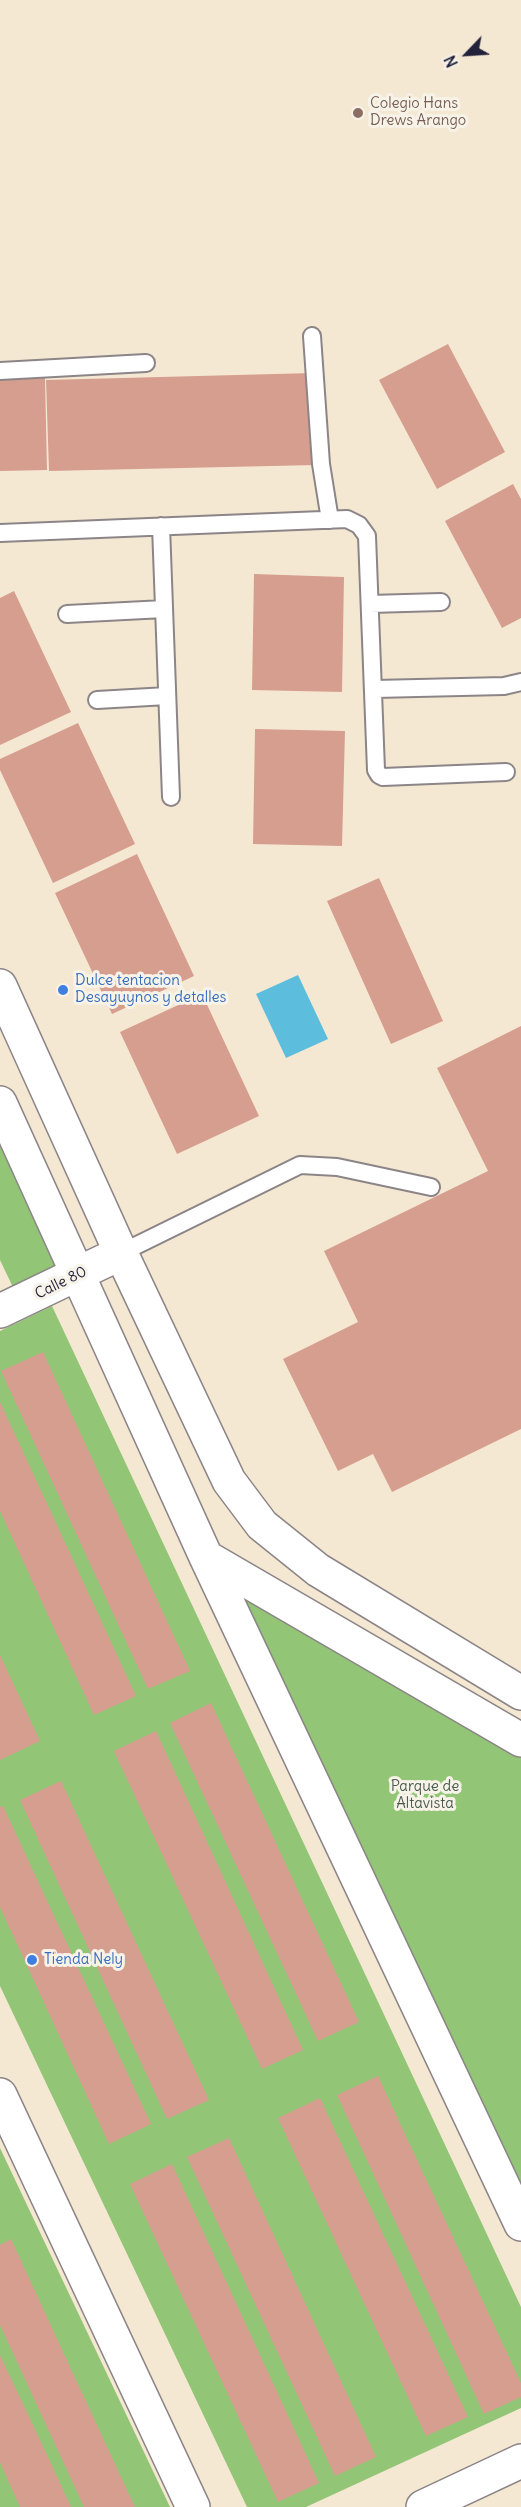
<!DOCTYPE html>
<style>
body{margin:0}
#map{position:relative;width:521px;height:2507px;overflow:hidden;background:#f5e8d3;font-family:Delius,sans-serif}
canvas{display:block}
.north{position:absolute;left:437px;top:24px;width:60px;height:60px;-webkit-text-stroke:4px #f7f3e8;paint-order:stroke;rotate:245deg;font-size:16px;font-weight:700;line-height:24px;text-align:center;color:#22223b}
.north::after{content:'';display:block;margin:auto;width:21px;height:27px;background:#22223b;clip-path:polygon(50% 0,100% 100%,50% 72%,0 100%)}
</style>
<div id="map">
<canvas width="521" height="2507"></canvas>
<div class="north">N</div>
</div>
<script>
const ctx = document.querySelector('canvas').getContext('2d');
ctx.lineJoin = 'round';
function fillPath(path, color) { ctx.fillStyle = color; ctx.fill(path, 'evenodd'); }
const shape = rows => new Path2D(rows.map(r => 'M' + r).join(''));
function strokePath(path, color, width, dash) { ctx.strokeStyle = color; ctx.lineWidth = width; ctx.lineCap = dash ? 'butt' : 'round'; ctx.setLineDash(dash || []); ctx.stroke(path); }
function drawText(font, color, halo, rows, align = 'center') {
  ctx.font = font + ' Delius,sans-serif'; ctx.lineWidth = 6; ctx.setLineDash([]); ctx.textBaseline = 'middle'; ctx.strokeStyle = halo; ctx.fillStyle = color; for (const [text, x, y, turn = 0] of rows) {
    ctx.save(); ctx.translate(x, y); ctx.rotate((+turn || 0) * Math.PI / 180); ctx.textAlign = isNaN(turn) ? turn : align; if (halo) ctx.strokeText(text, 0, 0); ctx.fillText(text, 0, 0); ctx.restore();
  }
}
const green = shape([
 [0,1103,79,1274,20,1302,0,1260],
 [52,1306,521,2307,521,2408,306,2507,247,2507,0,1986,0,1331],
 [206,1557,521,1740,521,2224],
 [0,2148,170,2507,0,2507]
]);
const water = shape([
 [298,975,328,1039,286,1058,256,994]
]);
const building = shape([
 [448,344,505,452,437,489,379,380],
 [313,373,316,465,49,471,46,380],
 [45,378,47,470,0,471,0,379],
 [513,484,521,499,521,618,502,628,445,521],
 [254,574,344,577,342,692,252,690],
 [14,591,71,712,0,745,0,598],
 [78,723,135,844,53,883,0,770,0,759],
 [255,729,345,731,342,846,253,844],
 [137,854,194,976,112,1014,55,893],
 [379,878,443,1021,391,1044,327,901],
 [202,994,259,1116,177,1154,120,1032],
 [521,1026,521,1429,392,1492,373,1454,338,1471,283,1359,358,1322,324,1251,488,1171,437,1068],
 [43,1352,190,1671,148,1689,1,1371],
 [0,1402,136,1696,94,1715,0,1511],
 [0,1655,40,1741,0,1760],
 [211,1703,359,2022,318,2041,170,1723],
 [156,1731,303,2050,262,2069,114,1751],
 [61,1781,209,2100,167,2119,20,1800],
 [3,1806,151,2124,109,2144,0,1907,0,1807],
 [378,2076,521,2383,521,2397,484,2414,337,2095],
 [320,2098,468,2417,426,2436,278,2118],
 [229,2138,376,2457,335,2476,187,2157],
 [172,2164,319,2483,278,2502,130,2184],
 [11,2239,70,2367,135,2507,84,2507,0,2325,0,2245],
 [0,2355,48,2457,71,2507,20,2507,15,2496,0,2462]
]);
const lane = shape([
 [312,336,321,464,330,520],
 [0,371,146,363],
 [161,526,171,797],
 [0,533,347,519,359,525,367,536,376,770,379,775,383,777,506,772],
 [370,604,441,602],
 [67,614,164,609],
 [375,689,504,686,521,682],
 [97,700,167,696],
 [121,1253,300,1165,337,1167,431,1187]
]);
const street = shape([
 [0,986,121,1253,229,1481,262,1525,318,1570,521,1693],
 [0,1103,206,1557,521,2224],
 [0,1311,121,1253],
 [206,1557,521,1740],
 [0,2095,193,2507],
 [423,2507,521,2461]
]);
const markers = [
 [358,113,6,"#8d6e63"],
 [63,990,6,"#3f7fe0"],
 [32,1960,6,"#3f7fe0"]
];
const educationNames = [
 ["Colegio Hans",370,104],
 ["Drews Arango",370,121]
];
const shopNames = [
 ["Dulce tentacion",75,981],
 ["Desayuynos y detalles",75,998],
 ["Tienda Nely",44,1960]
];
const streetNames = [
 ["Calle 80",61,1283,-26]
];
const parkNames = [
 ["Parque de",425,1787],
 ["Altavista",425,1804]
];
fillPath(green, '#92c576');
fillPath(water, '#5dbddc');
fillPath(building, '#d69e8f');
strokePath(lane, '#8c8587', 20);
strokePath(street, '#8c8587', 36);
strokePath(lane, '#fff', 16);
strokePath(street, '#fff', 33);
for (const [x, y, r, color] of markers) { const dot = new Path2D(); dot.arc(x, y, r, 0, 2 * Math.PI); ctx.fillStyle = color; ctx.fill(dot); strokePath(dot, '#f7f3e8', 2); }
drawText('15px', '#785e54', '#f7f3e8', educationNames, 'left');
drawText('15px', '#366cbe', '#f7f3e8', shopNames, 'left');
drawText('15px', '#22223b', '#f7f3e8', streetNames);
drawText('15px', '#495b50', '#f7f3e8', parkNames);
</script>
